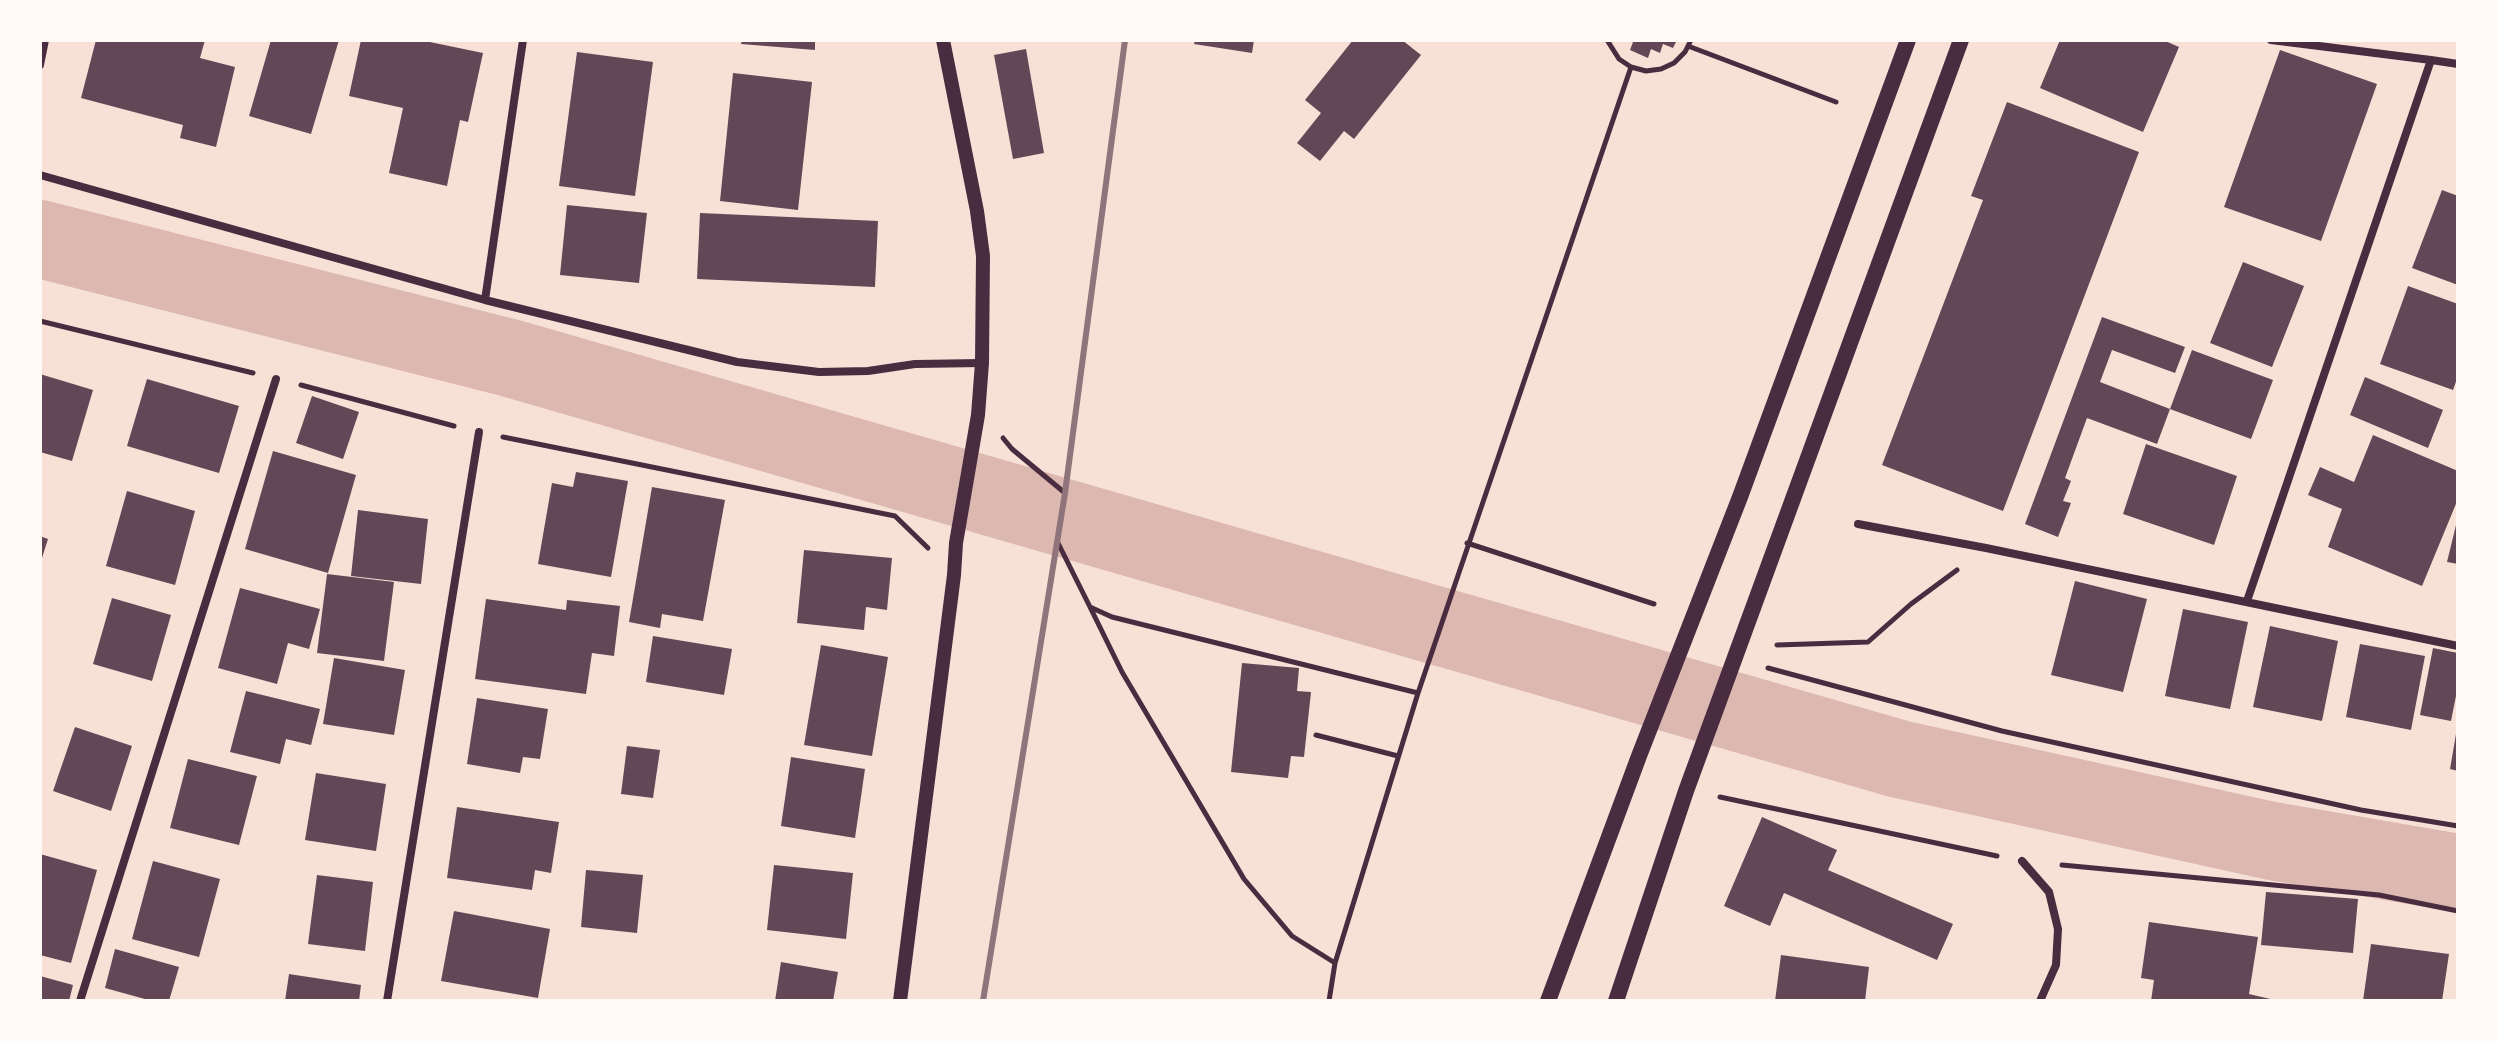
<!DOCTYPE html>
<style>
body{margin:0}
#map{position:relative;width:2498px;height:1041px;overflow:hidden;background:#f7e1d7;font-family:Lato,sans-serif}
canvas{display:block}
.frame{position:absolute;inset:0;border:42px solid #fffaf5;pointer-events:none}
</style>
<div id="map">
<canvas width="2498" height="1041"></canvas>
<div class="frame"></div>
</div>
<script>
const ctx = document.querySelector('canvas').getContext('2d');
ctx.lineJoin = 'round';
const shape = rows => new Path2D(rows.map(r => 'M' + r).join(''));
function strokePath(path, color, width, dash) { ctx.strokeStyle = color; ctx.lineWidth = width; ctx.lineCap = dash ? 'butt' : 'round'; ctx.setLineDash(dash || []); ctx.stroke(path); }
function fillPath(path, color) { ctx.fillStyle = color; ctx.fill(path, 'evenodd'); }
const river = shape([
 [40,239,510,358,1899,759,2272,841,2458,873]
]);
const building = shape([
 [96,40,205,40,200,58,235,67,216,147,180,138,183,125,81,98],
 [271,40,339,40,311,134,249,116],
 [361,40,420,40,483,53,468,122,460,120,447,186,389,173,403,108,349,96],
 [742,40,815,40,815,50,741,44],
 [1195,40,1254,40,1252,53,1194,44],
 [1353,40,1402,40,1421,55,1354,139,1344,131,1320,161,1297,143,1321,113,1305,100],
 [1627,40,1677,40,1673,48,1663,44,1660,53,1651,49,1648,58,1630,50,1633,42],
 [2060,40,2163,40,2179,47,2143,132,2040,88],
 [1026,49,1044,153,1013,159,994,55],
 [2280,50,2377,84,2321,241,2224,207],
 [577,52,653,62,635,196,559,186],
 [733,73,812,82,798,210,720,201],
 [2007,102,2139,152,2003,511,1882,465,1983,200,1971,196],
 [2442,190,2458,196,2458,285,2412,268],
 [567,205,647,213,639,283,560,275],
 [700,213,878,221,875,287,697,279],
 [2243,262,2304,286,2272,367,2210,343],
 [2408,286,2458,304,2458,376,2453,390,2380,364],
 [2102,317,2185,347,2175,373,2112,350,2100,382,2170,409,2192,350,2273,380,2251,439,2170,409,2157,444,2087,418,2065,478,2071,481,2063,501,2071,503,2058,537,2025,524],
 [40,374,93,390,72,461,40,452],
 [2365,377,2443,410,2428,448,2350,415],
 [147,379,239,406,219,473,127,446],
 [312,396,359,412,343,459,296,443],
 [2373,435,2458,471,2458,499,2422,586,2328,547,2342,509,2308,495,2320,467,2354,482],
 [2146,444,2237,476,2214,545,2123,514],
 [273,451,356,475,328,573,245,549],
 [576,472,628,481,611,577,538,564,552,483,573,487],
 [652,487,725,500,703,621,662,614,660,628,629,622],
 [127,491,195,511,175,585,106,566],
 [358,510,428,519,421,584,351,576],
 [2457,521,2458,521,2458,564,2447,562],
 [40,536,48,539,41,561,40,561],
 [804,550,892,558,887,610,866,607,864,630,797,623],
 [327,574,394,582,384,661,317,653],
 [2075,581,2147,599,2123,692,2051,675],
 [240,588,320,609,309,649,288,643,277,684,218,668],
 [112,598,171,615,152,681,93,664],
 [486,599,566,610,567,600,620,606,614,656,592,653,586,694,475,679],
 [2183,609,2248,622,2230,709,2165,696],
 [2270,626,2338,641,2322,721,2253,707],
 [653,636,732,649,724,695,646,682],
 [2360,644,2425,656,2411,730,2346,717],
 [821,645,888,657,872,756,804,745],
 [2433,648,2458,653,2458,686,2451,721,2420,715],
 [334,658,405,670,394,735,323,724],
 [1242,663,1299,668,1297,691,1311,692,1304,757,1291,756,1288,778,1231,772],
 [246,691,320,709,311,745,286,739,280,764,230,752],
 [477,698,548,709,540,759,523,757,520,773,467,764],
 [75,727,132,746,111,811,53,791],
 [2456,734,2458,734,2458,771,2450,769],
 [627,746,660,750,653,798,621,794],
 [791,757,865,769,855,838,781,826],
 [188,759,257,776,239,845,170,828],
 [316,773,386,784,376,851,305,840],
 [457,807,559,822,551,873,535,870,532,890,447,878],
 [1762,817,1837,850,1828,870,1953,924,1937,960,1784,893,1770,926,1724,906],
 [40,854,97,870,71,963,40,955],
 [153,861,220,879,199,957,132,939],
 [774,865,853,873,846,939,767,930],
 [586,870,643,875,637,933,581,927],
 [317,875,373,882,365,951,308,944],
 [2266,892,2358,899,2353,953,2261,945],
 [454,911,550,929,538,998,441,981],
 [2149,922,2258,937,2249,994,2279,1001,2151,1001,2154,980,2141,978],
 [2371,944,2449,954,2442,1001,2363,1001],
 [115,949,179,967,169,1001,152,1001,105,988],
 [1781,955,1869,967,1865,1001,1775,1001],
 [781,962,838,972,833,1001,775,1001],
 [289,974,361,985,359,1001,285,1001],
 [40,976,73,985,69,1001,40,1001]
]);
const path = shape([
 [1607,40,1619,59,1631,67,1646,71,1661,69,1674,63,1685,52,1691,40],
 [1688,46,1836,102],
 [40,321,253,373],
 [301,385,454,426],
 [503,437,895,516,928,548],
 [1003,438,1012,449,1065,493],
 [1058,543,1090,607,1112,617,1418,693],
 [1467,543,1654,604],
 [1090,607,1122,672,1244,879,1292,936,1335,963],
 [1777,645,1868,642,1911,604,1957,570],
 [1768,668,2002,731,2361,810,2458,826],
 [1316,735,1398,756],
 [1720,797,1997,856],
 [2062,865,2379,895,2458,911],
 [1329,1001,1335,963,1418,693,1631,67]
]);
const minor = shape([
 [2271,40,2431,60],
 [40,65,45,40],
 [40,175,485,300,737,362,819,372,868,371,915,364,982,363],
 [485,300,523,40],
 [1858,524,1986,548,2458,646],
 [2247,601,2431,60,2458,64],
 [2022,861,2049,892,2058,929,2056,965,2040,1001],
 [80,1001,276,379],
 [387,1001,479,432]
]);
const tertiary = shape([
 [900,1001,954,575,956,543,978,415,982,363,983,256,977,211,943,40]
]);
const secondary = shape([
 [1548,1001,1639,756,1740,497,1908,40],
 [1616,1001,1686,791,1961,40]
]);
const rail = shape([
 [983,1001,1065,493,1125,40]
]);
strokePath(river, '#dcb8b0', 78);
fillPath(building, '#644757');
strokePath(path, '#4a2c40', 5);
strokePath(minor, '#4a2c40', 8);
strokePath(tertiary, '#4a2c40', 14);
strokePath(secondary, '#4a2c40', 16);
strokePath(rail, '#8f747c', 6);
</script>
